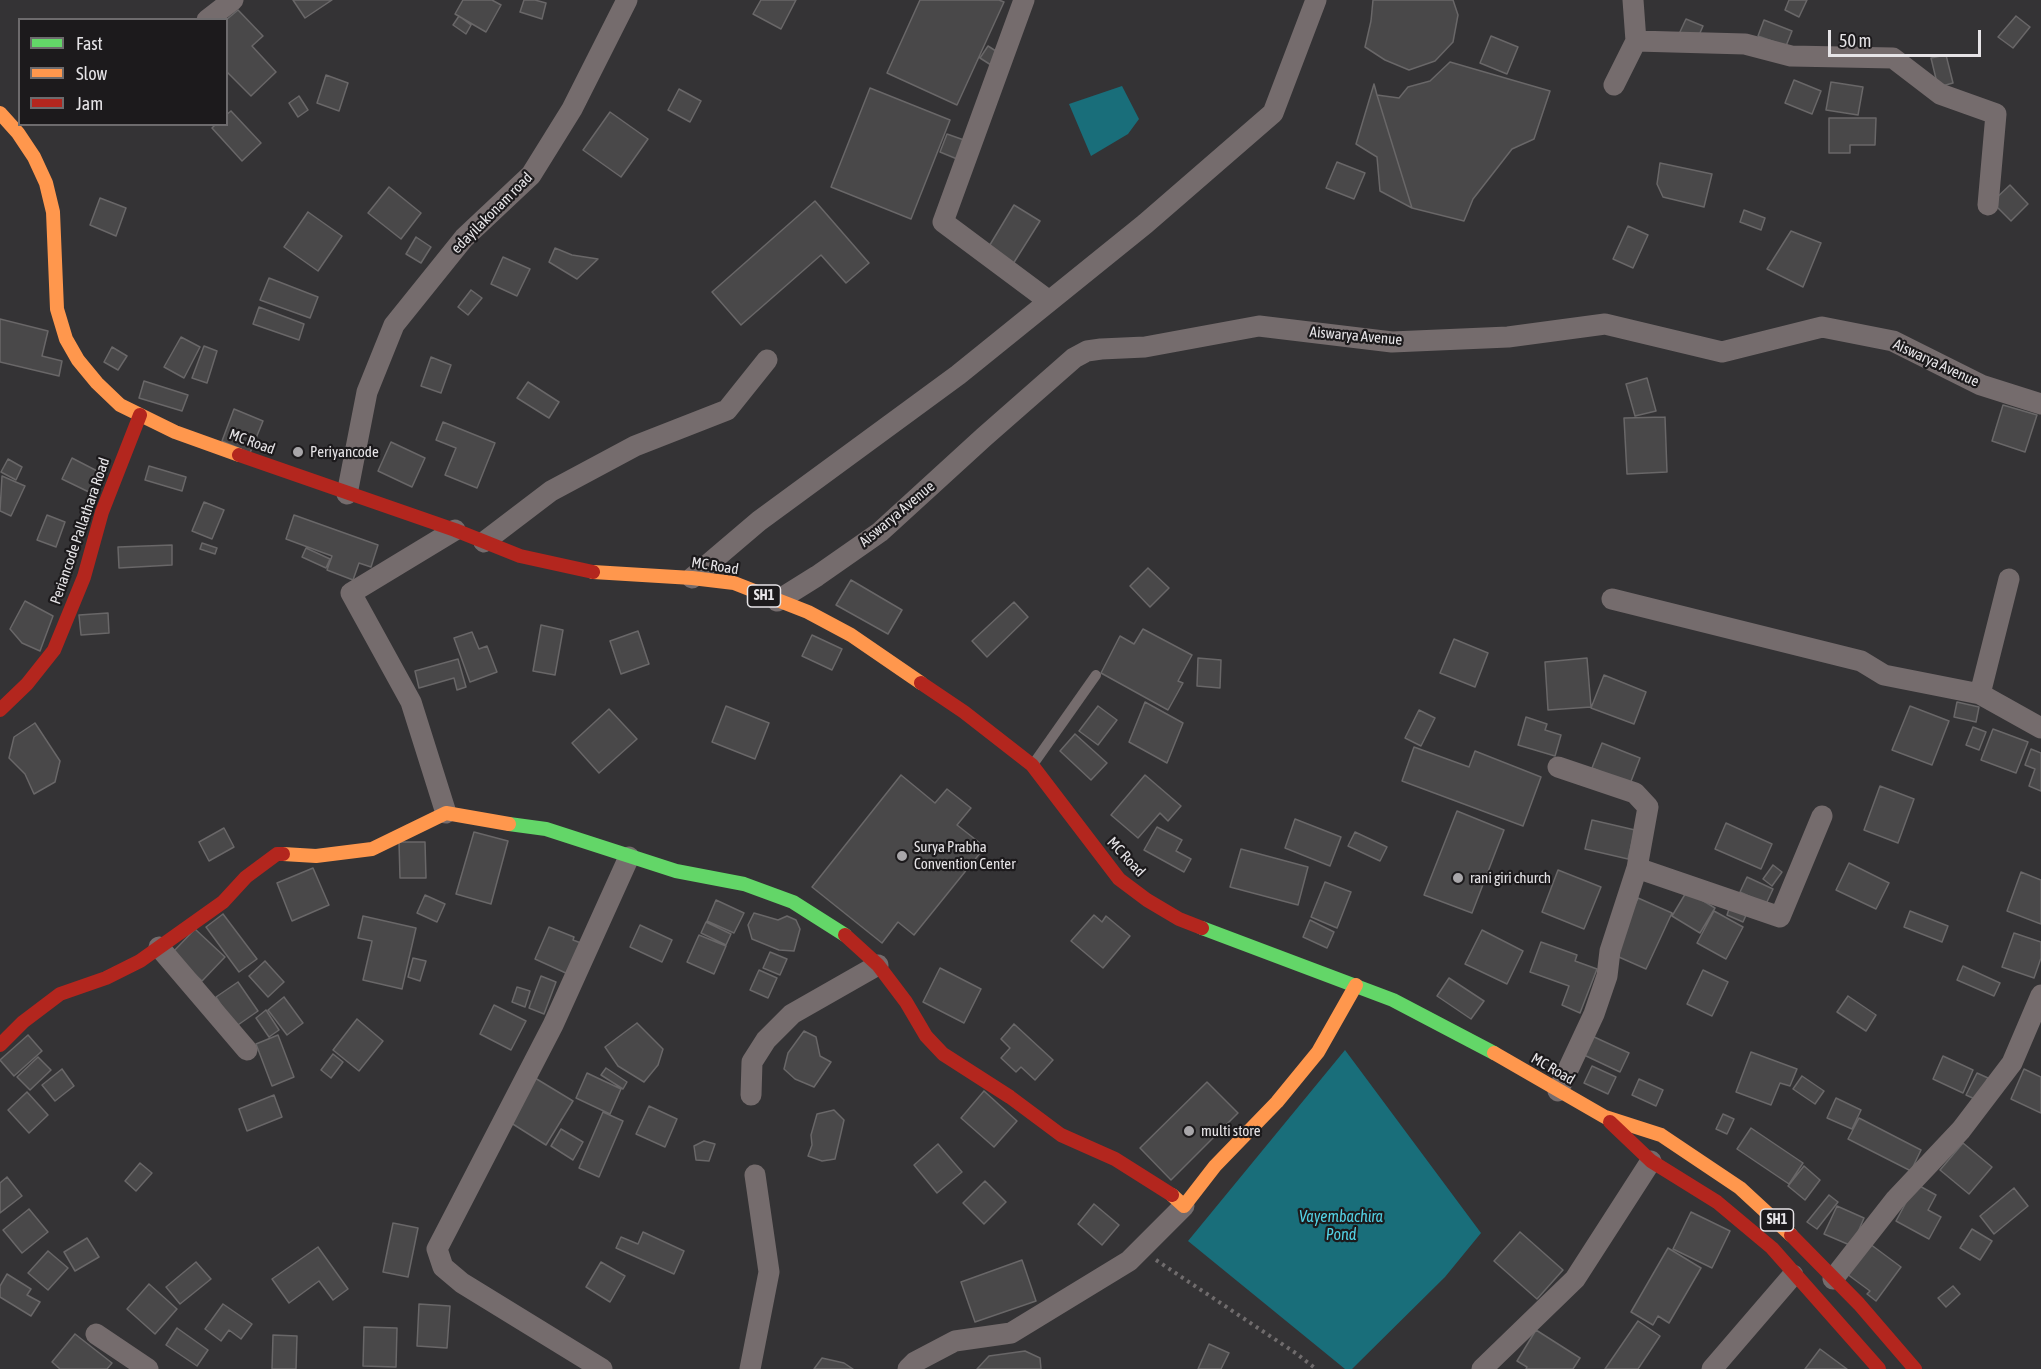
<!DOCTYPE html>
<style>
body{margin:0}
#map{position:relative;width:2041px;height:1369px;overflow:hidden;background:#343335;font-family:"Asap Condensed",sans-serif}
canvas{display:block}
.legend{position:absolute;left:18px;top:18px;width:210px;height:108px;box-sizing:border-box;background:#1c1a1c;border:2px solid #6d6b6d;margin:0;padding:8px 10px;list-style:none;font-size:18px;color:#e6e4e7}
.legend li{display:flex;align-items:center;gap:12px;height:30px}
.legend b{width:30px;border:2px solid #6d6b6d}
.scale{position:absolute;left:1828px;top:30px;width:153px;height:27px;box-sizing:border-box;border:3px solid #e6e4e7;border-top:0;padding-left:8px;font-size:18px;line-height:21px;white-space:nowrap;color:#e6e4e7;-webkit-text-stroke:4px #1c1a1c;paint-order:stroke}
</style>
<div id="map">
<canvas width="2041" height="1369"></canvas>
<ul class="legend">
<li><b style="height:8px;background:#63d668"></b>Fast</li>
<li><b style="height:8px;background:#ff974d"></b>Slow</li>
<li><b style="height:8px;background:#b3261e"></b>Jam</li>
</ul>
<div class="scale">50 m</div>
</div>
<script>
const ctx = document.querySelector('canvas').getContext('2d');
ctx.lineJoin = 'round';
function fillPath(path, color) { ctx.fillStyle = color; ctx.fill(path, 'evenodd'); }
const shape = rows => new Path2D(rows.map(r => 'M' + r).join(''));
function strokePath(path, color, width, dash) { ctx.strokeStyle = color; ctx.lineWidth = width; ctx.lineCap = dash ? 'butt' : 'round'; ctx.setLineDash(dash || []); ctx.stroke(path); }
function drawText(font, color, halo, rows, align = 'center') {
  ctx.font = font + ' "Asap Condensed",sans-serif'; ctx.lineWidth = 4.5; ctx.setLineDash([]); ctx.textBaseline = 'middle'; ctx.strokeStyle = halo; ctx.fillStyle = color; for (const [text, x, y, turn = 0] of rows) {
    ctx.save(); ctx.translate(x, y); ctx.rotate((+turn || 0) * Math.PI / 180); ctx.textAlign = isNaN(turn) ? turn : align; if (halo) ctx.strokeText(text, 0, 0); ctx.fillText(text, 0, 0); ctx.restore();
  }
}
const water = shape([
 [1122,86,1139,119,1128,134,1091,156,1069,104],
 [1345,1050,1481,1233,1445,1277,1352,1369,1345,1369,1188,1241]
]);
const building = shape([
 [293,0,332,0,305,18,293,0],
 [463,0,492,0,501,5,486,32,455,14,463,0],
 [524,0,535,0,546,3,542,19,520,12,524,0],
 [761,0,796,0,781,29,753,14,761,0],
 [920,0,999,0,1004,2,957,105,887,73,920,0],
 [1373,0,1453,0,1458,15,1453,42,1435,61,1409,70,1385,60,1365,47,1371,21,1373,0],
 [1789,0,1807,0,1799,17,1785,10,1789,0],
 [238,10,263,36,252,46,276,72,251,96,226,71,226,20,238,10],
 [459,16,471,25,466,34,453,25,459,16],
 [2016,16,2030,27,2013,48,1998,37,2016,16],
 [1686,19,1703,26,1696,42,1679,34,1686,19],
 [1764,20,1792,31,1786,46,1758,36,1764,20],
 [1491,36,1518,47,1507,74,1480,63,1491,36],
 [988,46,999,53,991,65,980,58,988,46],
 [1946,55,1953,83,1938,87,1931,58,1946,55],
 [1450,62,1550,91,1534,139,1512,149,1473,199,1464,221,1412,208,1377,95,1399,98,1408,87,1430,81,1450,62],
 [326,75,348,83,339,111,317,103,326,75],
 [1794,80,1821,91,1812,114,1785,103,1794,80],
 [1831,82,1863,87,1858,115,1826,110,1831,82],
 [1374,84,1377,95,1412,208,1380,191,1377,157,1356,144,1374,84],
 [870,88,950,120,911,219,831,187,870,88],
 [679,89,701,101,690,122,668,110,679,89],
 [299,96,308,110,298,117,289,103,299,96],
 [231,111,261,143,242,161,212,128,216,124,226,124,226,115,231,111],
 [610,112,648,139,621,177,583,150,610,112],
 [1829,118,1876,118,1875,145,1850,145,1850,153,1829,153,1829,118],
 [947,134,964,140,957,159,940,152,947,134],
 [1337,162,1365,173,1354,199,1326,188,1337,162],
 [1660,163,1712,174,1704,207,1663,197,1657,184,1660,163],
 [2010,185,2028,204,2011,221,1992,202,2010,185],
 [389,187,421,213,401,239,368,213,389,187],
 [100,198,126,208,116,236,90,225,100,198],
 [815,201,869,263,846,283,821,255,741,325,712,292,815,201],
 [1014,205,1040,221,1013,264,988,248,1014,205],
 [1744,210,1765,218,1761,230,1740,222,1744,210],
 [308,212,342,236,318,271,284,247,308,212],
 [1628,226,1648,235,1633,268,1613,259,1628,226],
 [1791,231,1821,243,1803,287,1767,269,1791,231],
 [416,237,431,247,421,263,406,254,416,237],
 [555,248,572,255,598,259,577,279,549,262,555,248],
 [503,257,530,269,517,296,491,284,503,257],
 [269,278,318,297,310,318,260,300,269,278],
 [471,290,482,298,468,315,458,307,471,290],
 [259,307,304,324,299,340,253,324,259,307],
 [0,319,48,331,42,356,62,361,59,376,0,362,0,319],
 [181,337,200,347,184,378,164,367,181,337],
 [204,346,217,351,207,383,192,378,204,346],
 [112,347,127,356,118,370,104,362,112,347],
 [431,357,451,365,441,393,421,386,431,357],
 [1647,378,1656,411,1635,416,1626,384,1647,378],
 [144,381,188,395,182,411,139,398,144,381],
 [528,382,559,402,549,418,517,398,528,382],
 [2003,405,2037,415,2025,452,1992,441,2003,405],
 [234,409,263,421,250,453,222,441,234,409],
 [1665,417,1667,472,1627,474,1624,418,1665,417],
 [443,422,495,443,477,488,445,475,456,448,436,440,443,422],
 [391,442,425,458,412,487,378,471,391,442],
 [72,458,103,474,93,494,62,479,72,458],
 [8,459,22,467,16,480,1,472,8,459],
 [149,466,186,477,182,491,145,480,149,466],
 [2,476,25,486,11,516,0,511,2,476],
 [204,502,224,510,212,539,192,531,204,502],
 [47,515,65,522,56,547,37,540,47,515],
 [294,515,378,545,371,567,359,563,353,580,327,570,332,556,286,539,294,515],
 [202,543,217,548,215,554,200,549,202,543],
 [172,545,172,565,119,568,118,547,172,545],
 [306,548,330,559,326,568,302,557,306,548],
 [1148,568,1169,588,1150,607,1130,586,1148,568],
 [851,580,902,610,888,634,836,605,851,580],
 [25,601,53,616,40,651,22,643,10,629,25,601],
 [1014,602,1028,617,987,657,972,641,1014,602],
 [108,613,109,633,81,635,79,615,108,613],
 [541,625,563,630,555,675,533,671,541,625],
 [1143,629,1192,655,1178,681,1183,683,1168,710,1101,673,1120,636,1134,644,1143,629],
 [638,631,649,664,621,674,610,641,638,631],
 [472,632,479,649,487,646,497,672,470,682,454,638,472,632],
 [812,635,842,649,832,670,802,656,812,635],
 [1454,639,1488,653,1475,687,1440,673,1454,639],
 [1198,658,1221,660,1220,688,1197,686,1198,658],
 [1587,658,1591,707,1548,710,1545,662,1587,658],
 [458,659,466,687,457,690,454,678,419,688,415,671,458,659],
 [1604,675,1646,692,1634,724,1591,708,1604,675],
 [1145,702,1183,723,1167,763,1129,742,1145,702],
 [1957,702,1979,707,1976,722,1954,717,1957,702],
 [726,706,769,723,755,759,712,742,726,706],
 [1098,706,1117,720,1098,745,1079,731,1098,706],
 [1910,706,1949,721,1932,765,1892,750,1910,706],
 [609,709,637,739,599,773,572,743,609,709],
 [1419,710,1435,718,1421,746,1405,738,1419,710],
 [1526,717,1547,724,1545,730,1561,735,1555,756,1518,745,1526,717],
 [35,723,60,761,55,782,34,794,25,774,9,758,14,737,35,723],
 [1973,727,1986,732,1979,750,1966,745,1973,727],
 [1993,729,2028,742,2016,773,1981,760,1993,729],
 [1075,734,1107,763,1091,780,1060,751,1075,734],
 [1602,743,1640,758,1630,784,1592,768,1602,743],
 [1414,747,1469,767,1475,751,1541,777,1523,826,1402,781,1414,747],
 [2031,749,2041,753,2041,791,2029,786,2035,769,2025,765,2031,749],
 [901,775,935,803,947,789,971,808,957,825,985,847,914,935,898,922,882,943,812,887,901,775],
 [1145,775,1181,806,1168,821,1160,813,1138,838,1111,815,1145,775],
 [1880,786,1914,799,1898,843,1864,830,1880,786],
 [1457,811,1504,830,1472,913,1424,895,1457,811],
 [1295,819,1341,837,1330,866,1285,848,1295,819],
 [1592,820,1635,830,1628,859,1585,849,1592,820],
 [1726,823,1772,844,1761,869,1715,849,1726,823],
 [1157,827,1182,840,1176,851,1191,859,1184,872,1144,850,1157,827],
 [224,828,234,847,209,861,199,842,224,828],
 [474,832,508,841,491,904,456,894,474,832],
 [1355,832,1387,847,1380,861,1348,846,1355,832],
 [399,842,425,842,426,878,400,878,399,842],
 [1241,849,1308,867,1298,905,1230,887,1241,849],
 [1849,863,1889,883,1876,909,1836,890,1849,863],
 [1773,865,1782,872,1772,886,1763,879,1773,865],
 [313,868,329,905,292,921,277,883,313,868],
 [1558,870,1601,887,1584,929,1542,912,1558,870],
 [2021,872,2041,880,2041,924,2007,911,2021,872],
 [1747,877,1773,889,1766,904,1740,892,1747,877],
 [1325,882,1351,892,1337,928,1311,917,1325,882],
 [1687,891,1715,908,1700,933,1672,916,1687,891],
 [425,895,445,904,437,922,417,913,425,895],
 [1638,898,1672,913,1646,969,1612,954,1638,898],
 [716,900,744,913,734,933,707,921,716,900],
 [1730,906,1747,913,1743,922,1727,915,1730,906],
 [1714,911,1743,927,1726,959,1697,943,1714,911],
 [1910,911,1948,926,1942,942,1904,927,1910,911],
 [754,913,778,920,787,916,796,920,800,929,794,951,779,950,752,939,748,925,754,913],
 [223,914,257,959,239,972,206,927,223,914],
 [1094,915,1102,922,1106,916,1130,936,1103,968,1071,941,1094,915],
 [363,916,416,928,402,989,363,980,372,941,358,938,363,916],
 [1310,920,1334,932,1327,948,1303,937,1310,920],
 [706,922,731,934,726,945,701,933,706,922],
 [640,925,672,940,662,962,630,947,640,925],
 [549,927,574,937,573,940,581,943,568,974,535,959,549,927],
 [195,929,225,957,202,981,172,953,195,929],
 [1482,930,1523,951,1507,984,1465,964,1482,930],
 [2014,933,2041,942,2041,958,2034,978,2002,967,2014,933],
 [699,935,726,946,714,974,687,962,699,935],
 [1541,942,1577,955,1575,961,1597,969,1580,1013,1562,1005,1569,986,1530,972,1541,942],
 [770,952,787,959,780,975,763,968,770,952],
 [413,958,426,961,420,981,408,977,413,958],
 [265,961,284,982,268,997,249,976,265,961],
 [1963,966,2000,983,1994,996,1957,980,1963,966],
 [940,968,981,989,964,1023,923,1002,940,968],
 [759,970,777,978,768,998,750,990,759,970],
 [1703,970,1728,982,1712,1016,1687,1004,1703,970],
 [541,976,556,982,544,1014,529,1008,541,976],
 [1449,978,1484,1001,1471,1019,1437,996,1449,978],
 [238,982,258,1011,235,1027,216,997,238,982],
 [517,987,530,991,525,1007,512,1002,517,987],
 [1848,996,1876,1015,1866,1031,1837,1012,1848,996],
 [284,997,303,1023,287,1035,268,1010,284,997],
 [494,1005,526,1021,511,1050,480,1034,494,1005],
 [266,1010,279,1030,269,1037,256,1018,266,1010],
 [357,1019,383,1041,359,1071,333,1050,357,1019],
 [637,1023,663,1049,658,1065,644,1082,618,1066,605,1047,637,1023],
 [1014,1024,1053,1060,1035,1080,1021,1067,1016,1072,1001,1058,1010,1048,1001,1039,1014,1024],
 [804,1031,816,1037,820,1056,831,1062,814,1087,795,1079,784,1069,788,1053,804,1031],
 [28,1035,42,1051,14,1076,0,1060,28,1035],
 [278,1035,294,1077,272,1086,256,1044,278,1035],
 [1592,1036,1629,1053,1620,1072,1584,1055,1592,1036],
 [1751,1052,1797,1069,1790,1086,1780,1083,1771,1105,1736,1092,1751,1052],
 [333,1054,343,1062,331,1078,321,1070,333,1054],
 [1943,1056,1973,1070,1963,1093,1933,1079,1943,1056],
 [38,1057,51,1070,30,1090,17,1077,38,1057],
 [1592,1066,1616,1077,1608,1094,1584,1083,1592,1066],
 [606,1068,627,1082,623,1089,601,1075,606,1068],
 [62,1069,74,1086,55,1101,42,1085,62,1069],
 [2024,1069,2041,1077,2041,1113,2011,1099,2024,1069],
 [587,1073,621,1089,610,1114,576,1098,587,1073],
 [1977,1073,1988,1078,1977,1100,1966,1095,1977,1073],
 [1802,1076,1824,1091,1815,1104,1793,1089,1802,1076],
 [535,1078,573,1101,546,1145,508,1121,535,1078],
 [1639,1079,1663,1090,1656,1106,1632,1095,1639,1079],
 [1207,1082,1238,1113,1171,1180,1140,1148,1207,1082],
 [984,1091,1017,1121,994,1147,961,1118,984,1091],
 [27,1092,48,1115,29,1133,8,1110,27,1092],
 [274,1095,282,1117,247,1131,239,1109,274,1095],
 [1836,1098,1861,1110,1852,1129,1827,1118,1836,1098],
 [649,1106,677,1119,665,1147,636,1134,649,1106],
 [834,1110,844,1120,835,1159,822,1161,808,1156,812,1145,811,1135,817,1114,834,1110],
 [603,1112,623,1121,599,1177,579,1168,603,1112],
 [1723,1114,1734,1119,1727,1134,1716,1129,1723,1114],
 [1859,1118,1921,1150,1911,1171,1848,1139,1859,1118],
 [1751,1128,1803,1163,1789,1184,1737,1149,1751,1128],
 [561,1129,583,1142,573,1160,551,1146,561,1129],
 [704,1141,715,1144,709,1161,696,1160,694,1146,704,1141],
 [1963,1143,1992,1167,1969,1194,1940,1170,1963,1143],
 [938,1144,962,1172,937,1193,914,1165,938,1144],
 [140,1163,152,1173,136,1191,125,1181,140,1163],
 [1804,1166,1820,1180,1805,1200,1788,1186,1804,1166],
 [7,1177,22,1196,0,1213,0,1183,7,1177],
 [985,1181,1006,1202,984,1224,963,1203,985,1181],
 [1916,1184,1936,1195,1928,1210,1941,1217,1929,1239,1896,1221,1916,1184],
 [2014,1188,2028,1206,1994,1234,1980,1216,2014,1188],
 [1829,1195,1838,1202,1817,1229,1807,1222,1829,1195],
 [1094,1204,1119,1225,1102,1245,1078,1224,1094,1204],
 [1837,1206,1864,1218,1852,1246,1824,1234,1837,1206],
 [29,1209,48,1232,22,1253,3,1230,29,1209],
 [1691,1212,1730,1231,1712,1268,1673,1249,1691,1212],
 [393,1223,418,1228,408,1277,383,1272,393,1223],
 [1972,1229,1992,1241,1980,1260,1960,1248,1972,1229],
 [643,1232,684,1251,674,1274,616,1248,621,1237,638,1244,643,1232],
 [1520,1232,1563,1270,1537,1299,1494,1261,1520,1232],
 [87,1238,99,1257,75,1271,64,1252,87,1238],
 [1870,1244,1901,1267,1876,1301,1867,1294,1870,1291,1847,1274,1870,1244],
 [318,1247,348,1289,333,1300,319,1281,289,1303,272,1279,318,1247],
 [1668,1248,1701,1268,1669,1323,1658,1316,1653,1325,1631,1312,1668,1248],
 [48,1251,68,1268,48,1290,28,1273,48,1251],
 [1022,1260,1036,1301,975,1322,961,1282,1022,1260],
 [196,1262,211,1279,180,1304,166,1287,196,1262],
 [601,1262,625,1276,610,1302,586,1287,601,1262],
 [7,1274,31,1289,27,1295,40,1302,31,1316,0,1297,0,1286,7,1274],
 [149,1284,177,1309,155,1334,127,1309,149,1284],
 [1953,1286,1960,1294,1946,1307,1938,1298,1953,1286],
 [223,1304,252,1324,241,1339,229,1330,221,1341,205,1329,223,1304],
 [419,1304,450,1306,447,1348,417,1346,419,1304],
 [1638,1321,1660,1336,1638,1369,1605,1369,1638,1321],
 [364,1327,397,1328,396,1367,363,1366,364,1327],
 [177,1328,208,1350,197,1366,166,1345,177,1328],
 [1536,1330,1580,1358,1573,1369,1526,1369,1527,1367,1517,1361,1536,1330],
 [75,1334,112,1363,107,1369,60,1369,52,1362,75,1334],
 [273,1335,297,1336,296,1369,272,1369,273,1335],
 [1209,1344,1229,1353,1221,1369,1198,1369,1209,1344],
 [1820,1349,1847,1369,1805,1369,1820,1349],
 [1025,1351,1040,1358,1041,1369,977,1369,989,1356,1025,1351],
 [822,1358,844,1363,853,1369,814,1369,822,1358]
]);
const path = shape([
 [1156,1260,1297,1354,1316,1369]
]);
const lane = shape([
 [1034,763,1096,675]
]);
const street = shape([
 [1024,0,943,222,1049,301],
 [207,20,233,0],
 [1636,41,1745,44,1791,56,1893,58,1940,94,1996,114,1988,205],
 [1614,85,1636,41,1633,0],
 [347,494,367,392,394,325,464,238,531,175,572,109,627,0],
 [484,542,551,491,635,446,727,410,767,360],
 [692,578,759,521,958,375,1145,224,1273,113,1316,0],
 [1612,599,1861,661,1884,675,1980,694,2009,579],
 [777,601,817,576,880,532,984,437,1074,358,1087,351,1101,349,1145,347,1259,326,1392,342,1508,337,1605,324,1722,352,1822,327,1893,341,1981,385,2041,404],
 [1980,694,2041,728],
 [1558,767,1635,793,1648,807,1637,868,1610,951,1607,976,1594,1014,1558,1091],
 [446,813,411,702,351,593,455,530],
 [1637,868,1780,917,1822,816],
 [159,947,247,1050],
 [751,1095,752,1062,766,1040,792,1014,878,965],
 [1833,1279,1895,1200,1961,1130,2012,1063,2041,995],
 [96,1334,148,1369],
 [602,1369,462,1283,443,1267,437,1249,553,1025,629,857],
 [750,1369,769,1272,755,1175],
 [908,1369,915,1362,955,1341,1011,1333,1129,1261,1184,1206],
 [1482,1369,1575,1279,1651,1161],
 [1712,1369,1793,1275]
]);
const fast = shape([
 [509,824,546,829,676,871,744,884,793,902,845,935],
 [1202,928,1393,1000,1494,1053]
]);
const slow = shape([
 [0,113,18,133,34,157,46,183,53,212,57,309,66,339,78,360,97,383,120,405,175,432,239,455],
 [593,572,692,578,734,583,808,612,851,635,921,683],
 [283,854,316,856,372,849,446,813,509,824],
 [1494,1053,1605,1117,1661,1135,1740,1188,1791,1235],
 [1172,1195,1184,1206,1215,1166,1277,1102,1318,1052,1356,985]
]);
const jam = shape([
 [239,455,455,530,520,556,593,572],
 [921,683,964,712,1032,765,1119,879,1147,900,1179,919,1202,928],
 [0,710,27,684,54,650,84,577,102,512,140,415],
 [845,935,878,965,906,1002,926,1036,943,1054,1010,1097,1061,1135,1115,1159,1172,1195],
 [0,1045,23,1022,60,994,106,978,140,961,223,902,246,877,277,854,283,854],
 [1610,1122,1651,1161,1717,1202,1772,1248,1879,1369],
 [1791,1235,1859,1304,1915,1369]
]);
const markers = [
 [298,452,6,"#a8a6a9"],
 [902,856,6,"#a8a6a9"],
 [1458,878,6,"#a8a6a9"],
 [1189,1131,6,"#a8a6a9"]
];
const shields = [
 [764,596,33],
 [1777,1220,33]
];
const shieldNames = [
 ["SH1",764,596],
 ["SH1",1777,1220]
];
const streetNames = [
 ["edayilakonam road",492,213,-45],
 ["Aiswarya Avenue",1356,336,5],
 ["Aiswarya Avenue",1936,363,25],
 ["MC Road",252,442,20],
 ["Aiswarya Avenue",897,514,-40],
 ["Periancode Pallathara Road",80,531,-71],
 ["MC Road",715,566,9],
 ["MC Road",1126,857,47],
 ["MC Road",1553,1069,30]
];
const poiNames = [
 ["Periyancode",310,452],
 ["Surya Prabha",914,847],
 ["Convention Center",914,864],
 ["rani giri church",1470,878],
 ["multi store",1201,1131]
];
const waterNames = [
 ["Vayembachira",1341,1217],
 ["Pond",1341,1235]
];
fillPath(water, '#196e7a');
fillPath(building, '#494849');
strokePath(building, '#696768', 1.5);
strokePath(path, '#706c6d', 4, [3, 4.5]);
strokePath(lane, '#756c6d', 10);
strokePath(street, '#756c6d', 21);
strokePath(fast, '#63d668', 14);
strokePath(slow, '#ff974d', 14);
strokePath(jam, '#b3261e', 14);
for (const [x, y, r, color] of markers) { const dot = new Path2D(); dot.arc(x, y, r, 0, 2 * Math.PI); ctx.fillStyle = color; ctx.fill(dot); strokePath(dot, '#1c1a1c', 2); }
for (const [x, y, w] of shields) { const box = new Path2D(); box.roundRect(x - w / 2, y - 11, w, 22, 4.5); ctx.fillStyle = '#1c1a1c'; ctx.fill(box); strokePath(box, '#e6e4e7', 1.5); }
drawText('bold 14px', '#e6e4e7', null, shieldNames);
drawText('15px', '#e6e4e7', '#1c1a1c', streetNames);
drawText('15px', '#e6e4e7', '#1c1a1c', poiNames, 'left');
drawText('italic 16px', '#53d2e5', '#1c1a1c', waterNames);
</script>
